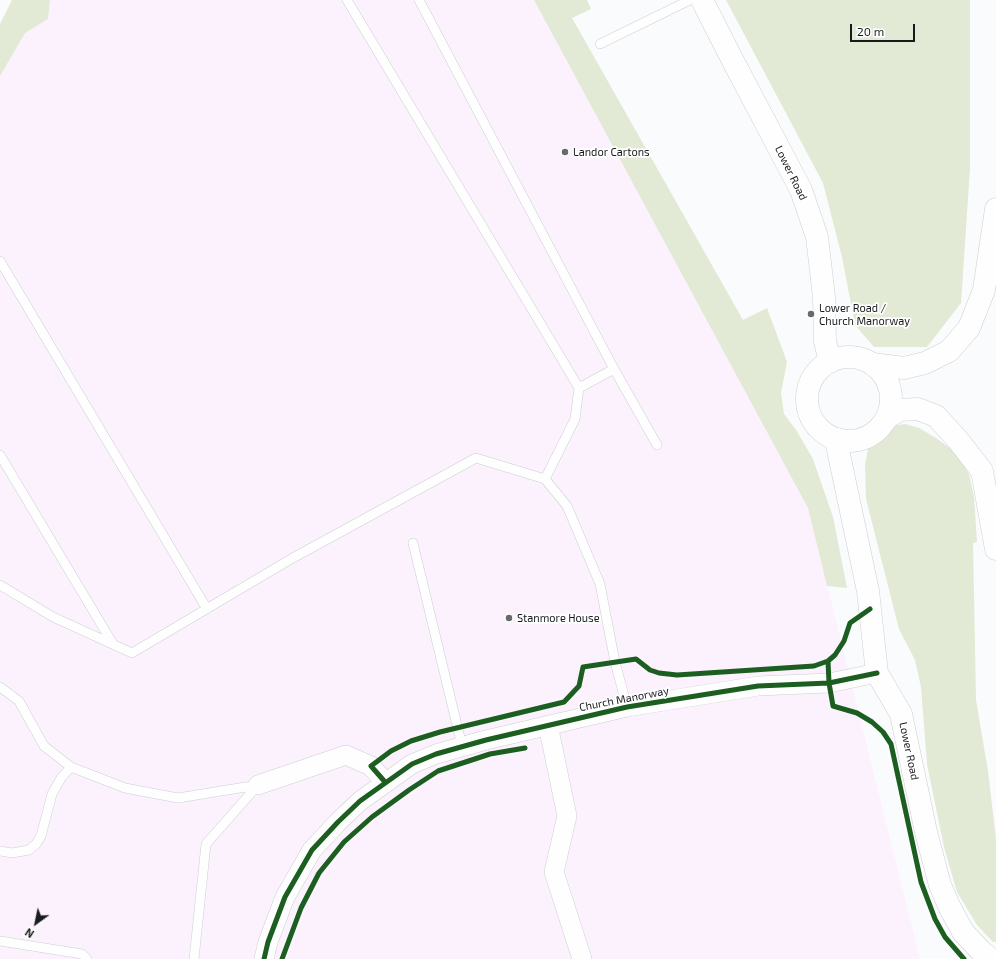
<!DOCTYPE html>
<style>
body{margin:0}
#map{position:relative;width:996px;height:959px;overflow:hidden;background:#fafbfd;font-family:"Exo 2",sans-serif}
canvas{display:block}
.north{position:absolute;left:16px;top:903px;width:40px;height:40px;-webkit-text-stroke:3px #fff;paint-order:stroke;rotate:213deg;font-size:11px;font-weight:700;line-height:16px;text-align:center;color:#181a1d}
.north::after{content:'';display:block;margin:auto;width:14px;height:18px;background:#181a1d;clip-path:polygon(50% 0,100% 100%,50% 72%,0 100%)}
.scale{position:absolute;left:850px;top:24px;width:65px;height:18px;box-sizing:border-box;border:2px solid #181a1d;border-top:0;padding-left:5px;font-size:12px;line-height:14px;white-space:nowrap;color:#181a1d;-webkit-text-stroke:3px #fff;paint-order:stroke}
</style>
<div id="map">
<canvas width="996" height="959"></canvas>
<div class="north">N</div>
<div class="scale">20 m</div>
</div>
<script>
const ctx = document.querySelector('canvas').getContext('2d');
ctx.lineJoin = 'round';
function fillPath(path, color) { ctx.fillStyle = color; ctx.fill(path, 'evenodd'); }
const shape = rows => new Path2D(rows.map(r => 'M' + r).join(''));
function strokePath(path, color, width, dash) { ctx.strokeStyle = color; ctx.lineWidth = width; ctx.lineCap = dash ? 'butt' : 'round'; ctx.setLineDash(dash || []); ctx.stroke(path); }
function drawText(font, color, halo, rows, align = 'center') {
  ctx.font = font + ' "Exo 2",sans-serif'; ctx.lineWidth = 3.5; ctx.setLineDash([]); ctx.textBaseline = 'middle'; ctx.strokeStyle = halo; ctx.fillStyle = color; for (const [text, x, y, turn = 0] of rows) {
    ctx.save(); ctx.translate(x, y); ctx.rotate((+turn || 0) * Math.PI / 180); ctx.textAlign = isNaN(turn) ? turn : align; if (halo) ctx.strokeText(text, 0, 0); ctx.fillText(text, 0, 0); ctx.restore();
  }
}
const industrial = shape([
 [50,0,534,0,808,508,920,959,0,959,0,76,25,33,48,19]
]);
const green = shape([
 [12,0,50,0,48,19,25,33,0,76,0,24],
 [534,0,587,0,591,9,572,18,743,320,767,308,787,362,781,393,784,414,796,430,813,459,833,517,847,588,827,586,808,508],
 [726,0,970,0,970,168,961,303,927,347,874,347,855,325,842,257,823,183],
 [905,424,919,428,936,438,955,452,969,474,974,497,977,542,973,543,976,700,988,771,996,839,996,942,993,942,977,925,957,892,944,847,927,764,921,687,915,660,899,629,866,499,865,465,869,444,879,434,893,426]
]);
const lane = shape([
 [347,0,579,388,575,419,545,479],
 [419,0,614,369,657,445],
 [600,44,690,0],
 [0,261,207,609],
 [579,388,614,369],
 [0,455,113,644],
 [413,543,462,746],
 [0,585,53,617,132,653,291,559,476,458,545,479,567,506,600,584,615,662,627,707],
 [0,687,19,701,44,746,71,767],
 [0,851,12,853,29,850,36,844,41,836,52,794,61,778,71,767,125,788,178,798,258,785],
 [0,941,82,954,87,959],
 [194,959,206,844,258,785]
]);
const street = shape([
 [548,725,567,816,554,872,582,959],
 [258,785,346,755,371,766,385,782],
 [264,959,268,942,285,897,312,850,338,822,360,801,412,764,436,754,486,740,627,707,758,686,829,683,877,673]
]);
const secondary = shape([
 [702,0,732,59,801,190,817,237,824,297,825,341,830,362],
 '807 399a42 42 0 1 1 84 0a42 42 0 1 1-84 0Z',
 [838,439,838,450,868,591,877,673,901,714,926,832,940,885,949,906,963,932,981,951,990,959]
]);
const primary = shape([
 [872,364,904,368,925,363,949,351,969,328,984,290,996,209],
 [887,418,900,410,918,409,936,416,958,440,982,471,996,549]
]);
const cycleway = shape([
 [828,661,829,683,833,706,857,713,872,722,883,732,891,744,921,882,935,919,945,937,964,959],
 [385,782,371,766,391,751,411,741,440,732,564,702,579,686,583,667,636,659,650,670,659,673,677,675,814,666,828,661,835,655,844,641,850,623,870,609],
 [264,959,268,942,285,897,312,850,338,822,360,801,412,764,436,754,486,740,627,707,758,686,829,683,877,673],
 [282,959,301,908,319,873,344,842,372,817,409,790,438,771,490,754,525,748]
]);
const markers = [
 [565,152,4,"#67696b"],
 [811,314,4,"#67696b"],
 [509,618,4,"#67696b"]
];
const poiNames = [
 ["Landor Cartons",573,152],
 ["Lower Road /",819,308],
 ["Church Manorway",819,321],
 ["Stanmore House",517,618]
];
const streetNames = [
 ["Lower Road",791,173,64],
 ["Church Manorway",624,699,-11],
 ["Lower Road",909,751,78]
];
fillPath(industrial, '#fbf2fd');
fillPath(green, '#e2e9d4');
strokePath(lane, '#cdcfd1', 10);
strokePath(street, '#cdcfd1', 20);
strokePath(secondary, '#cdcfd1', 23);
strokePath(primary, '#cdcfd1', 23);
strokePath(lane, '#fefeff', 9);
strokePath(street, '#fefeff', 19);
strokePath(secondary, '#fefeff', 22);
strokePath(primary, '#fefeff', 22);
strokePath(cycleway, '#1b5e20', 5);
for (const [x, y, r, color] of markers) { const dot = new Path2D(); dot.arc(x, y, r, 0, 2 * Math.PI); ctx.fillStyle = color; ctx.fill(dot); strokePath(dot, '#fff', 1.5); }
drawText('11px', '#181a1d', '#fff', poiNames, 'left');
drawText('11px', '#181a1d', '#fff', streetNames);
</script>
